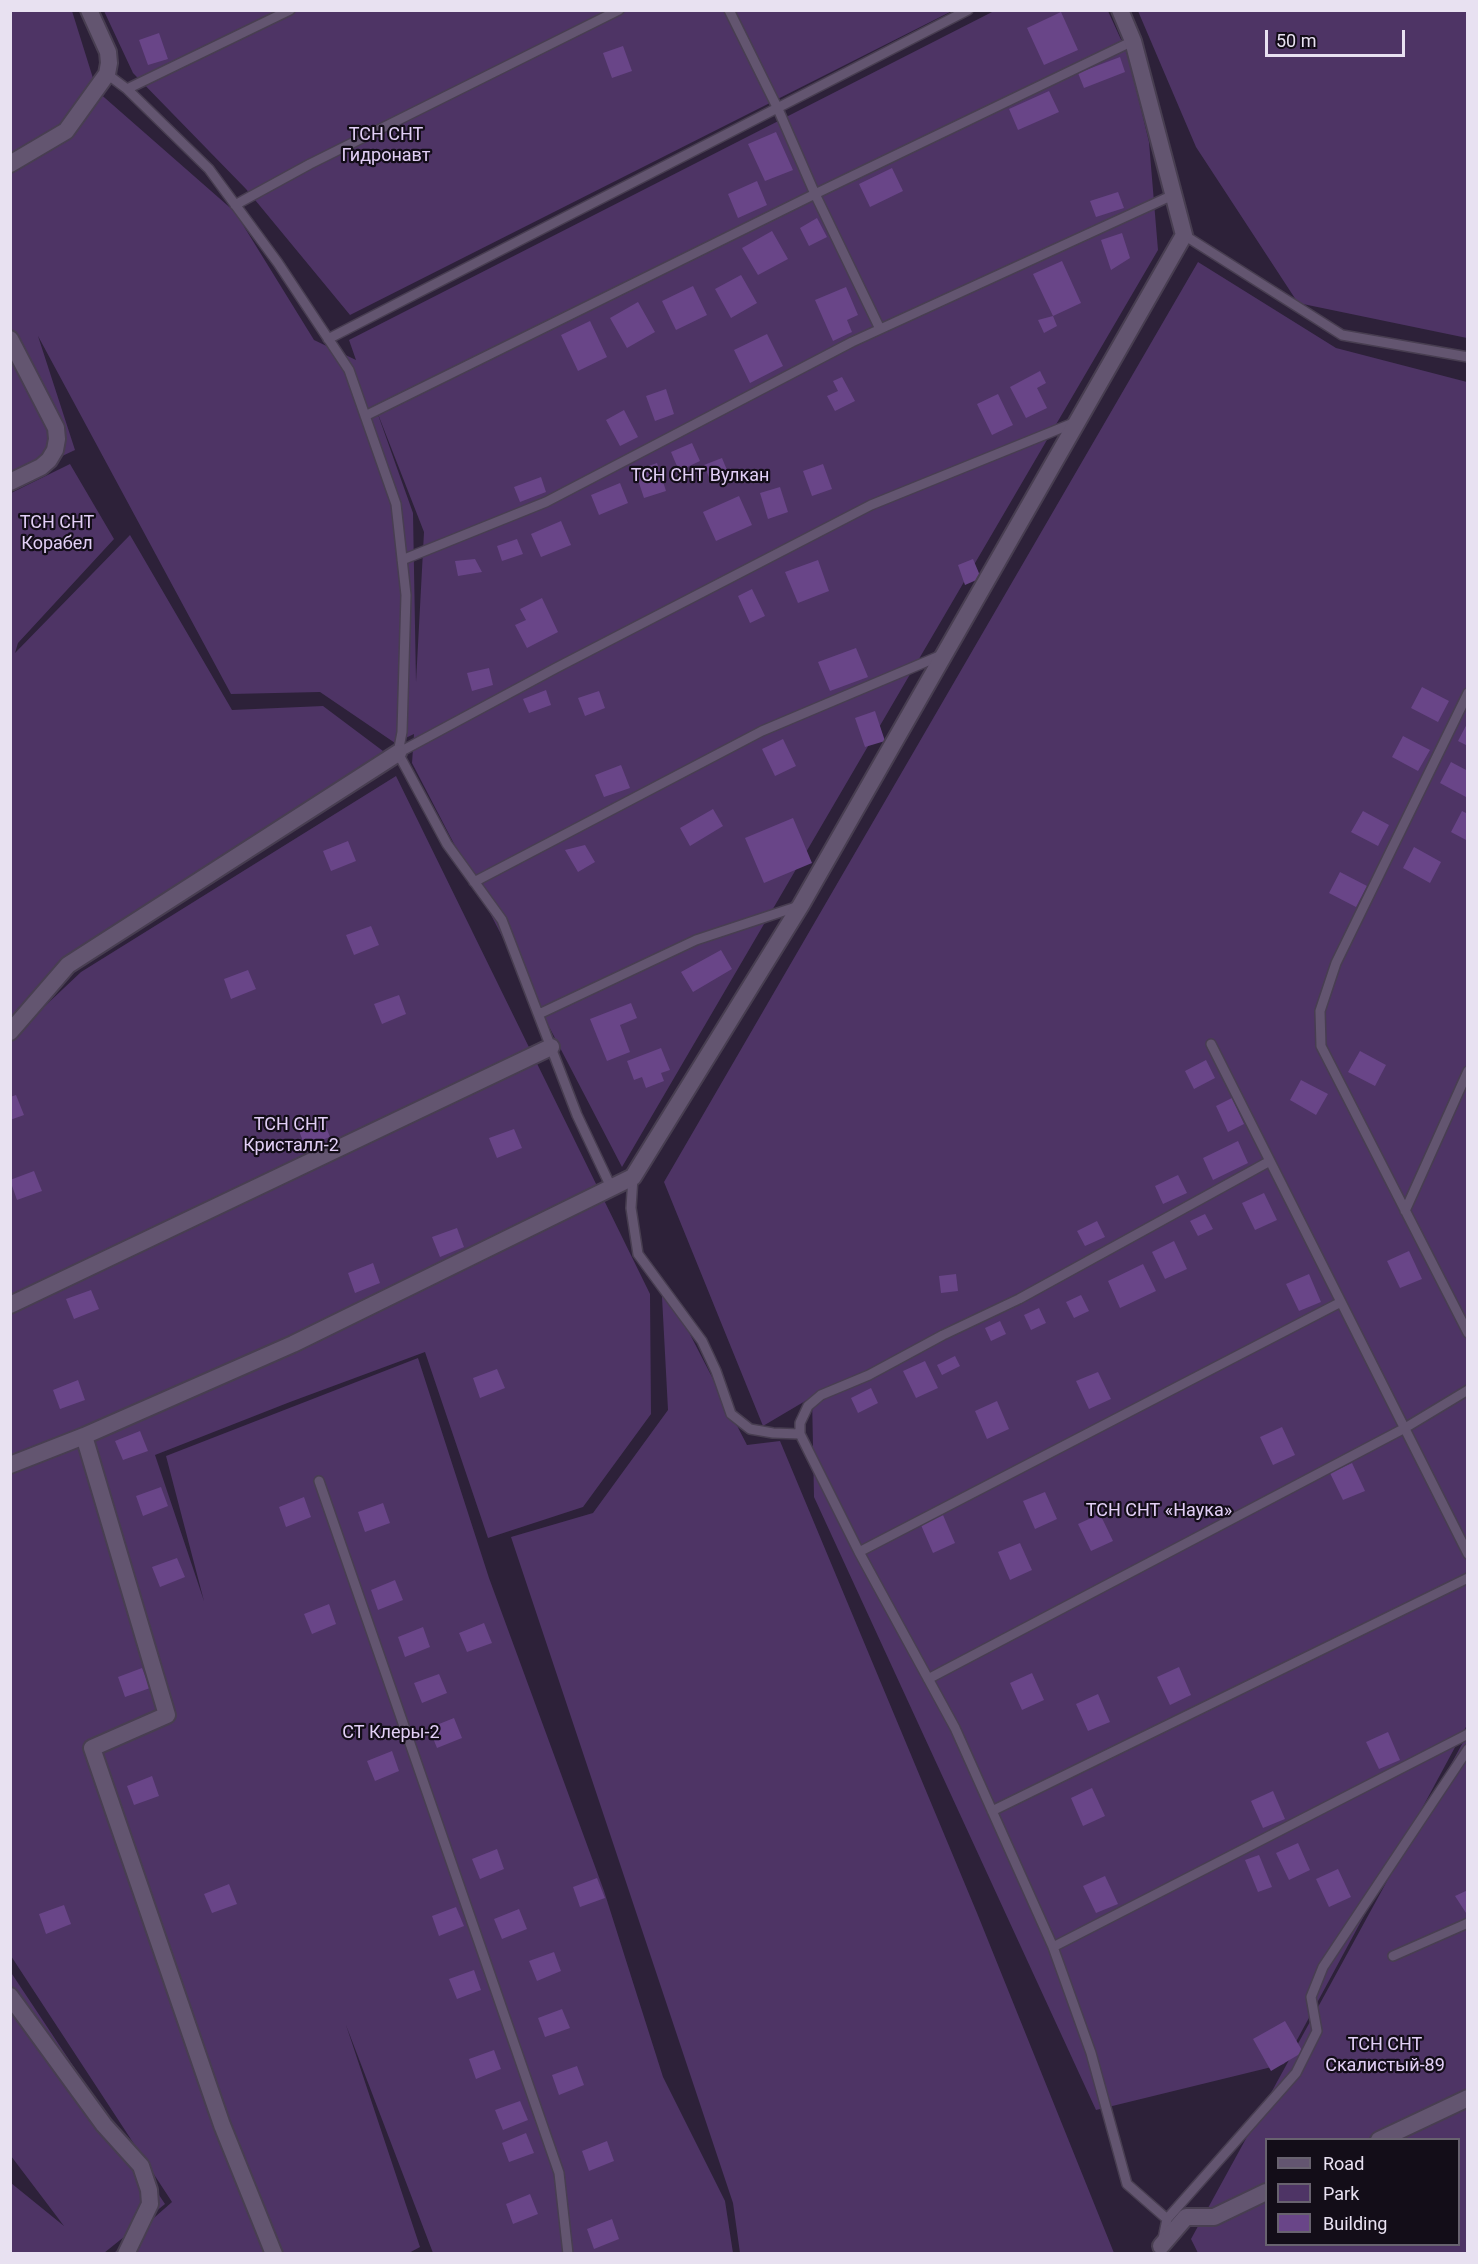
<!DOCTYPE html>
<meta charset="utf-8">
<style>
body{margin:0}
#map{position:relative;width:1478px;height:2264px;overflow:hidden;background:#2d2139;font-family:Roboto,sans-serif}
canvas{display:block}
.frame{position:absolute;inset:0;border:12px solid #e8e1f1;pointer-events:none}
.legend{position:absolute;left:1265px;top:2138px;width:195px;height:108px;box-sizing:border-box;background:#130d18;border:2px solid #68626f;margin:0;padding:8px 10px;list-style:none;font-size:18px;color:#e8e1f1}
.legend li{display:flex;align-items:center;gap:12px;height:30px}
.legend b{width:30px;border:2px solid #68626f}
.scale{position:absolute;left:1265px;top:30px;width:140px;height:27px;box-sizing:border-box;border:3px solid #e8e1f1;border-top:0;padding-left:8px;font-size:18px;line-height:21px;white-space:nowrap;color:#e8e1f1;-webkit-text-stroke:4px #130d18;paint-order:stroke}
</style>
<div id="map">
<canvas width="1478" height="2264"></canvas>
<div class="frame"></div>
<ul class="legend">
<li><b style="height:8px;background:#635570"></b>Road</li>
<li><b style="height:16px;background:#4e3465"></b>Park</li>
<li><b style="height:16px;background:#694588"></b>Building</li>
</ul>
<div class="scale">50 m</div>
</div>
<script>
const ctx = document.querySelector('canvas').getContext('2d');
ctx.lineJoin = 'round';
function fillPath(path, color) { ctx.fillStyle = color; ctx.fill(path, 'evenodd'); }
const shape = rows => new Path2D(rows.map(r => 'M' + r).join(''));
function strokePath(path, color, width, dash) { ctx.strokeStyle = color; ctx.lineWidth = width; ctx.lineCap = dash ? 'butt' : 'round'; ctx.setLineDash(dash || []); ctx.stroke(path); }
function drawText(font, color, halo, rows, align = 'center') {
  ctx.font = font + ' Roboto,sans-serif'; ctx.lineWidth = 4.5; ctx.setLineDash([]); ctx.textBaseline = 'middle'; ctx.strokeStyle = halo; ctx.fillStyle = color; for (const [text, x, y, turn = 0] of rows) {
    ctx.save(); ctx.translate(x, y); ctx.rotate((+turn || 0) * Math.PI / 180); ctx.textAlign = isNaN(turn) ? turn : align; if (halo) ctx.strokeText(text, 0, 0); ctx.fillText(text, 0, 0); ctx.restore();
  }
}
const green = shape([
 [10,11,72,11,97,91,235,212,314,340,356,360,349,340,994,11,1108,11,1128,55,1149,142,1158,250,622,1167,412,763,414,734,395,743,320,692,231,694,38,336,75,450,11,480],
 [376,409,424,532,416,682,413,513],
 [104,11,952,11,350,315,246,189,133,73],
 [1138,11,1467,11,1467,338,1298,303,1196,147],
 [1198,262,1336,348,1467,382,1467,1725,1284,2064,1096,2110,814,1497,812,1397,763,1426,664,1182],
 [70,464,114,539,18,643,15,653,130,535,232,710,323,706,387,754,44,980,11,1016,11,493],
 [396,776,650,1294,651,1414,583,1507,488,1538,425,1352,290,1402,155,1455,204,1601,166,1456,418,1358,489,1578,604,1891,663,2077,725,2201,733,2253,433,2253,346,2025,420,2247,407,2254,114,2253,172,2202,11,1956,11,1038,81,972],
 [661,1278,747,1445,780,1441,977,1913,1114,2253,740,2253,733,2203,511,1537,593,1513,668,1410],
 [1467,1735,1467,2253,1198,2253,1191,2239],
 [1266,2140,1458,2140,1458,2244,1266,2244],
 [10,1971,165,2204,104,2253,11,2253,11,2183,64,2226,11,2156]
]);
const building = shape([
 [1061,12,1078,50,1044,65,1027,28],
 [159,33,168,59,148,65,139,40],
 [623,46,632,71,612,78,603,53],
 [1120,57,1125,72,1084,88,1078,73],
 [1049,91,1059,112,1018,130,1009,109],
 [776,132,793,170,765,181,748,144],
 [892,168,903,191,870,207,859,184],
 [757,181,767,205,738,218,728,194],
 [1118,192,1124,208,1096,217,1090,201],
 [817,218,827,237,809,246,800,228],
 [772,231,788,259,758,275,742,248],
 [1122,233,1130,258,1111,270,1101,240],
 [1062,261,1081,303,1053,316,1033,274],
 [741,275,757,303,731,318,715,289],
 [693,286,707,315,676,330,662,301],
 [846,287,858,315,847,320,852,332,833,341,815,300],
 [638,302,655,332,627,348,610,318],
 [1053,316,1057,326,1044,333,1038,320],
 [590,321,607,357,578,371,561,335],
 [767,334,783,366,750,383,734,350],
 [1040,371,1046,383,1037,388,1047,408,1026,418,1010,387],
 [842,377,855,401,835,411,827,396,838,391,833,381],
 [666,389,674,414,655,421,646,396],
 [998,394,1013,425,992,435,977,404],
 [624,410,638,437,620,446,606,420],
 [692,443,700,461,679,471,671,452],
 [722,458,729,475,711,482,704,465],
 [657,463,666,491,644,498,635,471],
 [823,464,832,489,812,496,803,471],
 [541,477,546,492,520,502,514,487],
 [620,483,628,503,599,515,591,495],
 [780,487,788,512,768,519,760,493],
 [739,496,752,525,716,541,703,512],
 [561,521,571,545,541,557,531,534],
 [517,539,523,554,502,561,497,546],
 [475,559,482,572,458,576,455,561],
 [973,559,981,578,965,585,958,565],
 [818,560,829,591,798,603,785,572],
 [752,589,765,616,750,623,738,596],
 [542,598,558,632,527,648,515,625,526,620,520,609],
 [856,648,868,677,830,691,818,662],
 [489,668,493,685,472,691,467,673],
 [1422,687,1449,701,1438,722,1411,708],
 [546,690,551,705,529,713,523,699],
 [599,691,605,708,585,716,578,698],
 [875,711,885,741,865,747,855,718],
 [1468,722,1468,746,1458,741],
 [1403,736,1430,750,1418,771,1392,757],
 [783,739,796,766,775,776,762,749],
 [1451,762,1468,771,1466,797,1440,783],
 [621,765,630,788,604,797,595,775],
 [713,809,723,826,690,846,680,828],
 [1363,811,1389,825,1378,846,1351,832],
 [1462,811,1468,814,1468,841,1451,832],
 [793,818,812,863,764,883,745,838],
 [348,841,356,861,331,871,323,851],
 [585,845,595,862,578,872,565,850],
 [1414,847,1441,862,1430,883,1403,868],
 [1340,872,1367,886,1356,907,1329,893],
 [371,926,379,945,354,955,346,935],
 [721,950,732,969,693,992,681,972],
 [248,970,256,989,231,999,224,979],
 [399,995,406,1014,382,1024,374,1004],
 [631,1003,637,1018,620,1025,630,1052,607,1061,590,1019],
 [661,1048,670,1070,661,1073,664,1081,646,1088,642,1077,634,1080,627,1061],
 [1360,1051,1386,1065,1375,1086,1348,1072],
 [1206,1060,1215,1078,1194,1089,1185,1071],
 [1301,1080,1328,1094,1316,1115,1290,1100],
 [16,1095,24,1115,10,1120,10,1097],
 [1232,1098,1244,1124,1228,1132,1216,1106],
 [322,1117,330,1137,305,1146,297,1126],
 [514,1129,522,1148,497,1158,489,1138],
 [1238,1141,1248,1163,1213,1180,1203,1158],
 [34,1171,42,1191,17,1200,10,1180],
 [1178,1175,1187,1193,1163,1204,1155,1186],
 [1264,1193,1277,1220,1255,1230,1242,1203],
 [1205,1214,1213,1229,1198,1236,1190,1221],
 [1097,1221,1105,1237,1085,1246,1077,1231],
 [457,1228,464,1247,440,1257,432,1237],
 [1174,1241,1187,1269,1165,1279,1152,1252],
 [1409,1251,1422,1279,1400,1288,1387,1261],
 [373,1263,380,1283,355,1293,348,1273],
 [1143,1264,1156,1291,1120,1308,1108,1281],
 [956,1274,958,1291,941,1293,939,1276],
 [1309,1274,1321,1302,1299,1311,1286,1284],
 [91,1290,99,1309,74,1319,66,1299],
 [1081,1295,1089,1311,1074,1318,1066,1302],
 [1039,1308,1046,1323,1031,1330,1024,1315],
 [1000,1321,1006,1334,991,1341,985,1328],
 [955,1356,960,1366,942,1375,937,1365],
 [925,1361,938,1388,916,1398,903,1371],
 [497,1369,505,1388,480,1398,473,1378],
 [1098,1372,1111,1399,1089,1409,1076,1381],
 [78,1380,85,1400,60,1409,53,1390],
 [871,1388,878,1403,858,1413,851,1398],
 [997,1401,1009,1429,987,1439,975,1411],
 [1282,1427,1295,1455,1273,1465,1260,1437],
 [140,1431,148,1451,123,1460,115,1441],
 [1352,1463,1365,1491,1343,1500,1330,1473],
 [161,1487,168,1506,143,1516,136,1496],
 [1045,1492,1057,1519,1035,1529,1023,1501],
 [304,1497,311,1517,286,1527,279,1507],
 [383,1503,390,1523,365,1532,358,1512],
 [1100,1514,1113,1541,1091,1551,1078,1524],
 [943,1515,955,1543,933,1553,921,1525],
 [1020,1543,1032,1570,1010,1580,998,1552],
 [177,1558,185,1577,160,1587,152,1567],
 [395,1580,403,1600,378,1610,371,1590],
 [329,1604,336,1624,312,1634,304,1614],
 [484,1623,492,1643,467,1652,459,1633],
 [423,1627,430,1647,405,1657,398,1637],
 [1179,1667,1191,1695,1170,1705,1157,1677],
 [142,1668,150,1688,125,1697,118,1677],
 [1032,1673,1044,1700,1022,1710,1010,1683],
 [439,1674,447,1693,422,1703,414,1683],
 [1098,1694,1110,1722,1088,1731,1076,1704],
 [454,1718,462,1738,437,1748,429,1728],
 [1388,1732,1400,1760,1379,1769,1366,1742],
 [392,1751,399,1771,375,1781,367,1761],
 [152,1776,159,1796,134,1805,127,1786],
 [1092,1788,1105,1816,1083,1826,1071,1798],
 [1273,1791,1285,1819,1263,1828,1251,1801],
 [1298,1843,1310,1870,1289,1880,1276,1853],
 [497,1849,504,1869,480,1879,472,1859],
 [1259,1855,1272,1887,1258,1892,1245,1860],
 [1338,1869,1351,1897,1329,1907,1316,1879],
 [1105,1876,1118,1904,1096,1913,1083,1886],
 [597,1878,605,1898,580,1907,573,1887],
 [229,1884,237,1904,212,1913,204,1894],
 [1468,1890,1468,1916,1455,1896],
 [64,1905,71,1924,46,1934,39,1914],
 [456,1907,464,1926,439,1936,432,1916],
 [519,1909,527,1929,502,1939,494,1919],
 [554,1952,561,1971,537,1981,529,1961],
 [474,1970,481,1990,457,1999,449,1979],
 [562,2009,570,2028,545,2037,538,2018],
 [1285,2021,1303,2052,1271,2071,1253,2039],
 [494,2050,501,2069,476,2079,469,2059],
 [577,2066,584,2085,559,2095,552,2075],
 [520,2101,528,2120,503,2130,495,2110],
 [526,2133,534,2153,509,2162,502,2143],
 [607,2141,614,2161,589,2171,582,2151],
 [530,2194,538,2214,513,2224,506,2204],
 [612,2219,619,2239,594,2249,587,2229]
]);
const service = shape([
 [729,10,778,109,815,194,880,329],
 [107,74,127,89,209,169,278,263,349,370,396,504,406,595,402,732,398,753,447,844,502,920,577,1115,611,1187],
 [127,89,290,10],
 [235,205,310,164,619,10],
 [1184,235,1342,335,1468,357],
 [328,339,968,10],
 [365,416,815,194,1133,41],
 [402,560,546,502,852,342,1173,195],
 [1468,693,1336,963,1320,1011,1321,1046,1468,1333],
 [398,753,556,668,871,505,1076,422],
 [474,882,762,731,942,655],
 [539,1014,696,940,799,906],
 [1211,1044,1468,1554],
 [633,1177,631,1208,638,1254,702,1341,716,1371,731,1414,750,1429,773,1433,800,1434],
 [1405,1211,1468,1071],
 [319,1481,559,2173,568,2254],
 [859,1552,1341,1302],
 [928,1679,1405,1428,1468,1390],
 [992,1811,1468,1578],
 [1053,1947,1468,1734],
 [1393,1956,1468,1923],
 [1167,2219,1127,2184,1091,2053,1053,1947,955,1728,859,1552,800,1434,800,1423,808,1406,821,1395,869,1375,943,1335,1019,1299,1270,1161],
 [1163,2239,1167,2219,1296,2073,1317,2031,1311,1997,1323,1967,1468,1749]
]);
const minor = shape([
 [10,164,66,131,107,74,109,63,108,52,89,10],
 [10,339,56,428,57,439,55,450,49,460,41,467,10,482],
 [10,1032,68,965,398,753],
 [10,1305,551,1047],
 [84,1436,167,1715,92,1748,222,2125,274,2254],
 [10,1465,84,1436,293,1344,633,1177,801,905,1184,235,1133,41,1120,10],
 [10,1996,104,2125,141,2166,149,2190,150,2204,126,2254],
 [1379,2140,1468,2098],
 [1161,2246,1186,2217,1214,2217,1266,2192]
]);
const parkNames = [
 ["ТСН СНТ",386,135],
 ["Гидронавт",386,156],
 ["ТСН СНТ Вулкан",700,476],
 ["ТСН СНТ",57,523],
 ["Корабел",57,544],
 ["ТСН СНТ",291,1125],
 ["Кристалл-2",291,1146],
 ["ТСН СНТ «Наука»",1159,1511],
 ["СТ Клеры-2",391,1733],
 ["ТСН СНТ",1385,2045],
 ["Скалистый-89",1385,2066]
];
fillPath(green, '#4e3465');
fillPath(building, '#694588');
strokePath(service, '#483e51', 12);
strokePath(minor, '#483e51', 20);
strokePath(service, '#635570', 9);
strokePath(minor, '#635570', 16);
drawText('18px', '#e2cff6', '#130d18', parkNames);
</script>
